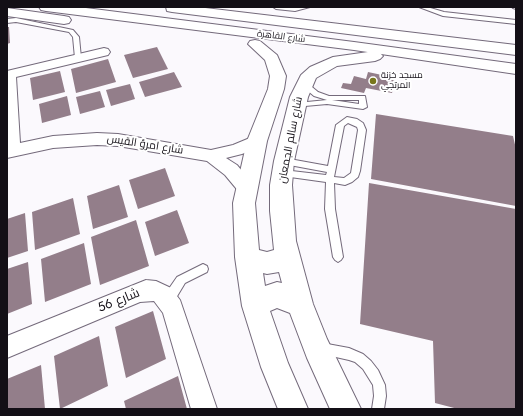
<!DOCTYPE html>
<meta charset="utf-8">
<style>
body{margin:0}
#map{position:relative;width:523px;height:416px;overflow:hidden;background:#fbf9fd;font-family:Jost,sans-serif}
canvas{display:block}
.frame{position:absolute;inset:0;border:8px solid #130f16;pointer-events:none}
</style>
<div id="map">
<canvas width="523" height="416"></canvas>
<div class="frame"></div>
</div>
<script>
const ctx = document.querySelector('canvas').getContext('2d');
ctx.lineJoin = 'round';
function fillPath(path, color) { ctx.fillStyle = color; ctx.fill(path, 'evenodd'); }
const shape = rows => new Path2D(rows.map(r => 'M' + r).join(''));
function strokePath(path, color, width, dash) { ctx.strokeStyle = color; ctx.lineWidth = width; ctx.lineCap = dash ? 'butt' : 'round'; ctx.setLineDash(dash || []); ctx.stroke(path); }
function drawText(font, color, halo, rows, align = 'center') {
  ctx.font = font + ' Jost,Cairo,sans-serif'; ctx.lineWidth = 4; ctx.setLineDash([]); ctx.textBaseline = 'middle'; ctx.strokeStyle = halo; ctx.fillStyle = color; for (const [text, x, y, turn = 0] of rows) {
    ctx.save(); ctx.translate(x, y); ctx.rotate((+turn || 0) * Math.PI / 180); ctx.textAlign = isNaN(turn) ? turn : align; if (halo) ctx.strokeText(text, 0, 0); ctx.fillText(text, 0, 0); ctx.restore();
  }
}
const building = shape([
 [7,27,9,27,10,43,7,44],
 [157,47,168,69,133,78,124,55],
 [108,59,116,82,76,93,71,69],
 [60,71,65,92,33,100,30,78],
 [174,72,182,87,145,97,139,82],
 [368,72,396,78,392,93,366,88,364,93,341,88,343,83,351,84,354,76,366,79],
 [130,84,135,99,111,106,106,90],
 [100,91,105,107,80,114,76,97],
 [67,96,71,115,42,123,39,104],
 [376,114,513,136,516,149,516,206,371,179],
 [165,168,175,196,138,209,129,180],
 [369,183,516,209,516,409,458,409,435,403,433,341,360,324],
 [119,185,128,217,93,229,87,196],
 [73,198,80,234,35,250,32,212],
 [177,210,189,243,155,256,145,222],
 [25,213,28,251,7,258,7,219],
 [136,220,149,266,100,285,91,237],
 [84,243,91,284,45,302,41,259],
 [28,262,32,304,7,314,7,269],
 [153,311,166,359,126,378,115,327],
 [99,336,108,386,60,409,54,356],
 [41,365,45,409,7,409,7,379],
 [178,376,187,409,126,409,124,401]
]);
const lane = shape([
 [273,7,310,7,295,11,276,9,273,7],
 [419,7,427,7,444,12,516,20,516,24,443,16,419,7],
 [512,7,516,7,516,9,513,8,512,7],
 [16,18,73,30,79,37,81,58,78,60,75,58,73,37,69,32,16,22,7,23,7,19,16,18],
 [302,82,306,82,318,92,329,96,365,96,367,107,363,109,327,104,294,107,293,105,297,103,327,100,314,96,302,86,302,82],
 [332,100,359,100,359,104,332,100],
 [347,117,357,119,363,123,366,130,360,171,358,177,352,182,345,185,334,183,335,209,343,257,341,260,338,262,335,260,333,257,325,209,326,182,283,176,279,173,283,170,326,175,327,172,284,164,280,161,284,158,328,166,336,125,347,117],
 [348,123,357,127,358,130,351,173,344,178,334,177,344,126,348,123],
 [203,264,207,266,208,269,207,272,185,283,176,298,171,302,167,303,163,302,162,298,163,294,168,290,177,277,203,264],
 [322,343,349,348,363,354,371,361,378,370,385,385,386,396,384,409,372,409,374,396,373,385,363,369,355,362,349,360,318,353,316,349,318,345,322,343]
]);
const street = shape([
 [104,48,108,49,110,52,108,55,16,77,20,143,53,136,97,133,118,134,211,150,233,145,257,135,263,137,265,141,263,145,242,154,226,158,237,165,252,183,255,188,252,193,246,195,240,193,225,175,207,161,118,146,97,145,53,148,7,158,7,71,104,48],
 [146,280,156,281,171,288,180,300,217,409,191,409,163,313,154,301,140,302,7,358,7,336,146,280]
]);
const secondary = shape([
 [255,40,260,41,277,55,286,76,284,89,267,141,255,203,259,250,267,252,274,250,270,211,270,185,274,161,290,97,301,75,310,67,333,57,375,51,380,53,383,56,380,59,375,61,337,66,316,78,308,97,294,161,292,185,296,241,313,304,327,339,361,409,330,409,307,358,290,313,277,308,270,311,288,363,308,409,278,409,261,367,242,306,235,257,233,203,247,141,268,89,270,76,265,60,248,44,250,41,255,40],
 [279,272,282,283,277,282,265,286,263,273,267,274,279,272]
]);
const primary = shape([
 [39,7,78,7,354,42,516,64,516,74,354,50,46,11,41,10,39,7],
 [166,7,197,7,516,45,516,55,172,12,167,11,166,7],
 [7,8,64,16,69,17,71,20,69,23,64,24,7,16,7,8]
]);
const markers = [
 [373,81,4,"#78761c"]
];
const farStreetnames = [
 ["شارع القاهرة",281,37,7]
];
const farPoinames = [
 ["مسجد خزنة",381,76],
 ["المرتجي",381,86]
];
const streetNames = [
 ["شارع سالم الجمعان",291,140,-79],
 ["شارع امرؤ القيس",145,145,9]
];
const nearStreetnames = [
 ["شارع 56",119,301,-22]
];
fillPath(building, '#937e8a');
strokePath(lane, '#746a7b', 2);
strokePath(street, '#746a7b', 2);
strokePath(secondary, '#746a7b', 2);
strokePath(primary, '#746a7b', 2);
fillPath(lane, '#fff');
fillPath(street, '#fff');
fillPath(secondary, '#fff');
fillPath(primary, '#fff');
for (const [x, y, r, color] of markers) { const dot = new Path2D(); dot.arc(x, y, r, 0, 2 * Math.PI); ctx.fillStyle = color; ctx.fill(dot); strokePath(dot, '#fff', 1.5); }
drawText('9px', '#130f16', '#fff', farStreetnames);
drawText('9px', '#130f16', '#fff', farPoinames, 'left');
drawText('11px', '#130f16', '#fff', streetNames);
drawText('13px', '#130f16', '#fff', nearStreetnames);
</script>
